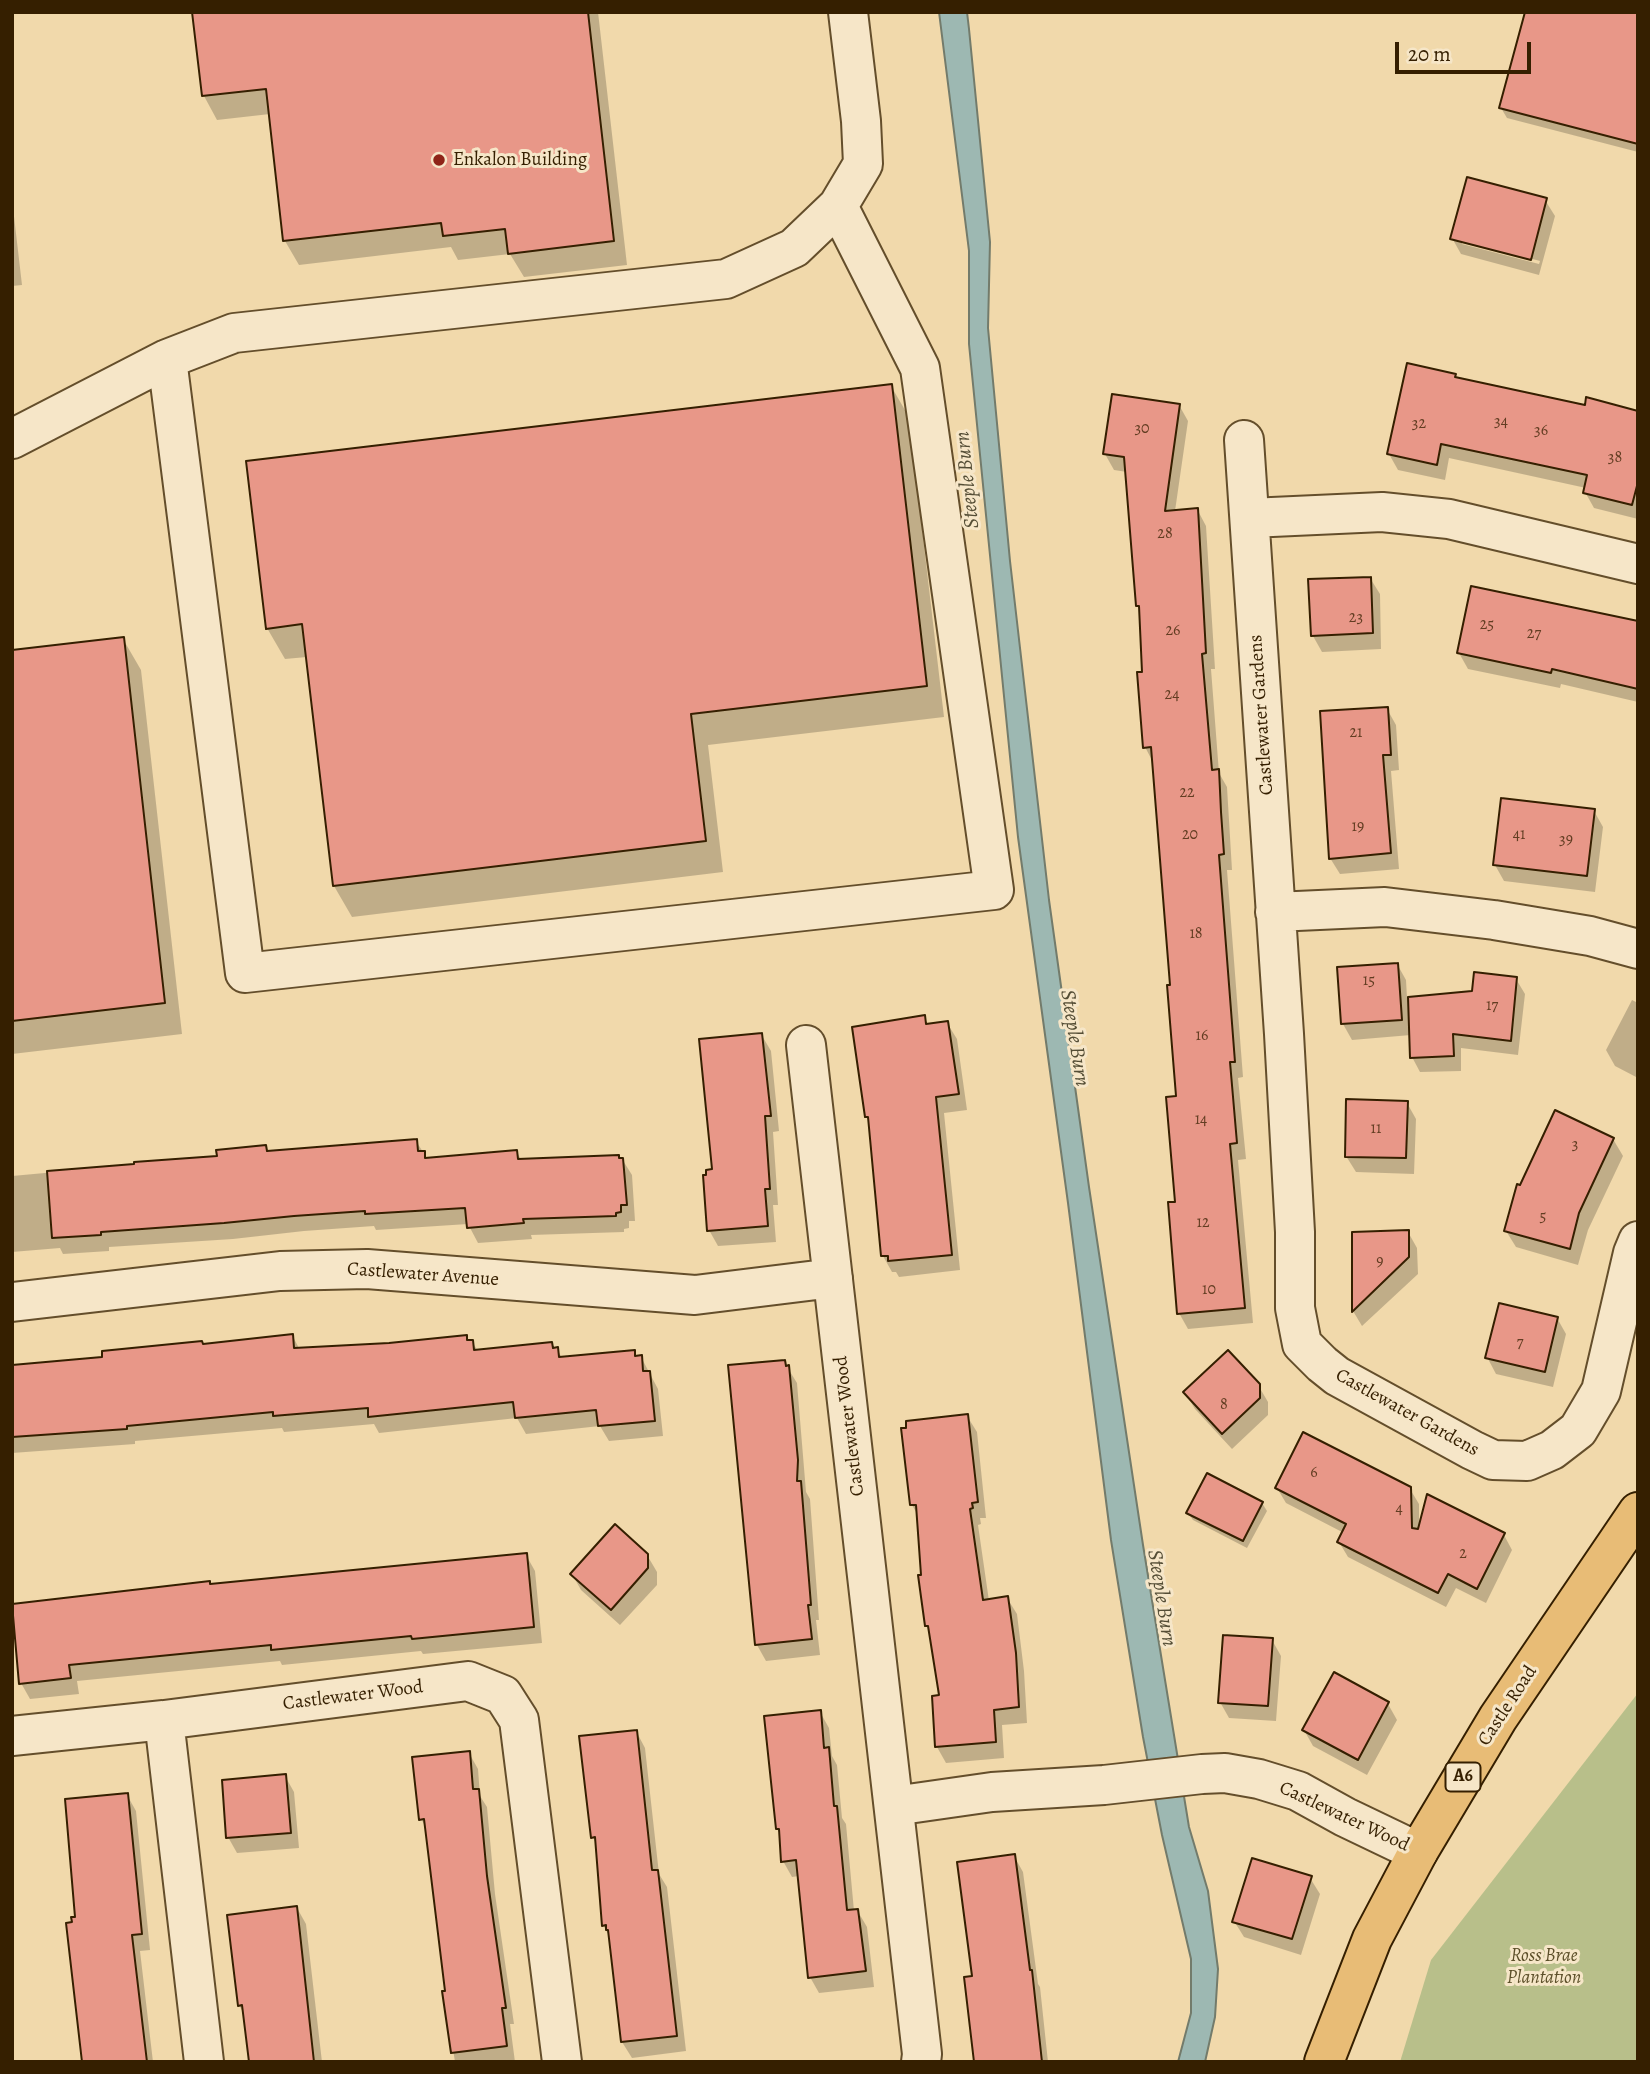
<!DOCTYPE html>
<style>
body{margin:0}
#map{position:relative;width:1650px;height:2074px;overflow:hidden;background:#f1d9ab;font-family:Alegreya,serif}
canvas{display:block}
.frame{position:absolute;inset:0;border:14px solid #351f00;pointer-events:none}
.scale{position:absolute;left:1395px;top:42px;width:136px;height:32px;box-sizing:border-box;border:4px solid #351f00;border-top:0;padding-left:9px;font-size:21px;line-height:24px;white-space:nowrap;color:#351f00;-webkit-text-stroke:5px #f6e6c8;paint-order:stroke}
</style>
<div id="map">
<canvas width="1650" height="2074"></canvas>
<div class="frame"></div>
<div class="scale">20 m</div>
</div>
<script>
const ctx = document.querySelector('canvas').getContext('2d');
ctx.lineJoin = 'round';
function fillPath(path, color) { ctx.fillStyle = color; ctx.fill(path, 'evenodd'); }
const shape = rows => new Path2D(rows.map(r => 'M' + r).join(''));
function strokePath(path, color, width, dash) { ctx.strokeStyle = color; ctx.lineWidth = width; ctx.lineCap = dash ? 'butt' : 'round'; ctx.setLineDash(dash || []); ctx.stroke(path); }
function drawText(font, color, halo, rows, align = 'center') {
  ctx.font = font + ' Alegreya,serif'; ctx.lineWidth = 6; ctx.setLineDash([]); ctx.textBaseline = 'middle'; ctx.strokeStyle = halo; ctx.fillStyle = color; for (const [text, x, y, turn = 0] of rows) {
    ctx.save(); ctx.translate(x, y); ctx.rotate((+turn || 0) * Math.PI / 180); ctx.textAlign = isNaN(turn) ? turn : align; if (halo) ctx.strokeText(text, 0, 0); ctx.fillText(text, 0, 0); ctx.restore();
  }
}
const green = shape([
 [1638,1693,1638,2062,1400,2062,1431,1960]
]);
const water = shape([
 [939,12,967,12,969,29,990,242,988,328,1010,561,1049,900,1089,1187,1143,1545,1189,1827,1208,1891,1218,1969,1215,2017,1205,2062,1178,2062,1191,2013,1191,1959,1162,1835,1143,1737,1111,1540,1068,1203,1018,837,969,344,969,251,939,12]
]);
const shadow = shape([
 [194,12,598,12,627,265,524,277,510,254,458,260,451,247,299,265,285,241,270,114,217,120,204,96],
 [1638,12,1638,152,1507,118,1501,108],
 [12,199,22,285,12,286],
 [1545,200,1555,216,1539,275,1461,254,1452,238],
 [1462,240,1540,261,1539,264,1462,244],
 [1455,375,1456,378,1586,408,1638,412,1638,519,1594,508,1585,492,1586,488,1449,458,1445,480,1398,470,1389,454],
 [891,386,909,417,944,717,708,745,723,872,352,917,334,886,307,657,285,659,267,628],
 [1179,405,1188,421,1175,511,1197,509,1206,526,1215,669,1211,669,1219,773,1227,787,1232,870,1227,870,1243,1077,1238,1078,1246,1159,1238,1160,1253,1323,1188,1329,1179,1313,1177,1203,1178,1098,1172,987,1154,764,1145,747,1141,611,1138,605,1127,472,1114,470,1105,454],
 [1370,578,1380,594,1381,649,1322,652,1313,636],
 [1638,622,1638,702,1561,684,1560,688,1468,669,1459,653],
 [123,639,141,670,182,1034,12,1054,12,651],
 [1387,709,1396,725,1399,770,1391,771,1399,869,1340,874,1330,858],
 [1594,811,1603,827,1595,892,1504,881,1495,865],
 [1397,964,1406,980,1407,998,1474,993,1516,979,1525,994,1518,1055,1461,1048,1461,1071,1420,1072,1412,1057,1411,1035,1352,1040,1343,1024],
 [1632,1000,1638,1003,1638,1078,1615,1066,1606,1050],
 [924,1017,929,1026,947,1023,957,1039,967,1110,944,1113,960,1270,899,1277,896,1272,892,1272,883,1256,870,1123,866,1116],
 [761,1034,771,1051,779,1131,773,1132,778,1205,773,1205,776,1242,718,1246,709,1230,714,1171],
 [1407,1103,1416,1119,1414,1174,1356,1172,1346,1156],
 [1613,1139,1623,1156,1588,1230,1578,1265,1516,1247,1506,1231,1521,1187],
 [416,1141,428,1160,517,1152,521,1160,622,1159,632,1175,635,1221,629,1221,629,1228,624,1229,624,1232,531,1235,532,1239,478,1243,468,1224,376,1230,374,1226,304,1231,233,1239,109,1247,109,1251,63,1254,60,1248,12,1252,12,1176,219,1157,265,1146,269,1153],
 [1408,1232,1417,1248,1418,1274,1362,1326,1353,1311,1353,1233],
 [1557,1318,1566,1334,1553,1387,1496,1374,1487,1357],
 [292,1335,300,1350,389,1345,466,1337,469,1342,472,1342,478,1351,551,1344,554,1350,557,1349,562,1358,634,1352,637,1357,641,1357,658,1389,663,1436,609,1441,600,1426,526,1434,517,1418,379,1433,374,1424,284,1432,282,1428,135,1441,135,1444,12,1453,12,1367,104,1359],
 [784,1362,797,1383,806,1492,810,1499,819,1620,816,1620,820,1655,766,1661,757,1645,730,1367],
 [1258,1385,1268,1402,1268,1415,1232,1449,1195,1409,1185,1393],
 [967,1416,977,1432,986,1518,980,1518,981,1524,978,1525,989,1601,1007,1598,1017,1614,1024,1671,1027,1723,1002,1725,1004,1758,946,1763,937,1747,941,1697,931,1633,927,1626,919,1517,912,1505],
 [1277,1488,1410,1489,1419,1504,1419,1526,1504,1535,1512,1550,1486,1603,1456,1588,1446,1607,1348,1557,1339,1542,1344,1533,1286,1503],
 [1262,1503,1267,1511,1247,1548,1193,1520,1188,1513],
 [526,1555,535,1571,542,1643,423,1654,421,1651,282,1665,280,1661,77,1681,79,1694,30,1699,21,1683,210,1585],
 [647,1555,657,1572,657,1585,620,1625,581,1590,572,1574],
 [1272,1640,1281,1656,1276,1721,1229,1718,1220,1702],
 [1388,1704,1397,1720,1367,1775,1313,1746,1304,1730],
 [820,1712,829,1728,832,1756,837,1765,842,1818,846,1824,854,1911,857,1910,867,1927,874,1987,819,1993,810,1977,799,1876,792,1877,783,1861,781,1835,777,1829],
 [636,1731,645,1748,659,1874,667,1887,686,2051,632,2058,622,2042,611,1939,603,1925,597,1846,593,1837],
 [469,1753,478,1769,480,1796,487,1807,495,1894,514,2024,510,2024,515,2062,455,2062,444,1993,447,1992,427,1829,421,1819],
 [285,1776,294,1792,299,1848,237,1853,228,1837],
 [127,1795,136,1811,150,1950,140,1951,153,2062,83,2062,74,1924],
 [1014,1856,1023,1872,1038,1984,1040,1987,1048,2062,976,2062,974,1978],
 [1310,1878,1320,1894,1301,1955,1244,1937,1234,1921],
 [297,1908,306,1924,322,2062,250,2062,245,2016,239,2005]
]);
const building = shape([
 [192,12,588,12,614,241,508,254,505,229,443,236,441,223,283,241,266,89,202,96,192,12],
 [1525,12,1638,12,1638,144,1499,108,1525,12],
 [1467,177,1547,198,1531,260,1450,239,1467,177],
 [1407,363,1456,374,1455,377,1585,405,1586,397,1638,411,1638,482,1632,505,1583,493,1587,475,1441,444,1437,465,1387,454,1407,363],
 [892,384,927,686,691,714,706,841,333,886,302,624,266,629,246,461,892,384],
 [1112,394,1180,404,1165,511,1198,508,1206,653,1202,654,1212,770,1219,769,1221,812,1224,854,1219,855,1235,1062,1230,1062,1237,1143,1230,1144,1245,1308,1177,1314,1168,1202,1175,1202,1166,1097,1176,1096,1167,985,1170,985,1151,747,1143,748,1137,672,1142,672,1139,606,1136,606,1124,457,1103,454,1112,394],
 [1371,577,1373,633,1311,636,1308,579,1371,577],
 [1471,586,1638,621,1638,689,1552,669,1551,673,1457,653,1471,586],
 [124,637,165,1003,12,1021,12,650,124,637],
 [1388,707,1391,755,1383,755,1391,853,1329,859,1320,711,1388,707],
 [1501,798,1595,809,1587,876,1493,865,1501,798],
 [1398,963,1402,1020,1341,1024,1337,967,1398,963],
 [1474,972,1517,977,1511,1041,1453,1034,1454,1056,1410,1058,1408,997,1472,991,1474,972],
 [925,1015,926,1024,948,1021,959,1094,936,1097,952,1255,888,1261,888,1256,881,1256,868,1117,865,1117,852,1027,925,1015],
 [762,1033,771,1116,765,1116,770,1189,765,1189,768,1226,707,1231,703,1175,706,1175,706,1170,712,1169,699,1039,762,1033],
 [1346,1099,1408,1101,1406,1158,1345,1157,1346,1099],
 [1555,1110,1614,1138,1579,1213,1570,1249,1504,1231,1517,1184,1520,1185,1555,1110],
 [417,1139,418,1151,425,1151,425,1158,517,1150,518,1159,619,1155,619,1158,623,1158,627,1205,621,1205,621,1212,616,1213,616,1216,523,1219,524,1223,467,1228,465,1208,365,1214,365,1211,294,1216,224,1223,101,1232,101,1235,52,1238,47,1171,134,1164,134,1162,217,1156,216,1150,266,1145,267,1151,417,1139],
 [1409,1230,1409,1257,1352,1312,1352,1232,1409,1230],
 [1499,1303,1558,1317,1545,1372,1485,1358,1499,1303],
 [293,1334,294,1348,389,1343,467,1335,467,1340,473,1340,474,1350,552,1342,553,1348,558,1347,559,1357,635,1350,635,1356,642,1355,643,1371,650,1371,655,1421,598,1426,596,1410,515,1418,513,1402,368,1417,368,1408,273,1416,273,1412,127,1426,127,1429,12,1437,12,1365,102,1357,102,1351,202,1341,203,1344,293,1334],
 [1228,1350,1260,1384,1260,1398,1222,1434,1183,1392,1228,1350],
 [785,1360,786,1366,789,1365,798,1460,797,1481,801,1481,811,1605,808,1605,812,1639,755,1645,728,1365,785,1360],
 [968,1414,978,1502,972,1503,973,1508,970,1509,983,1600,1008,1596,1016,1653,1019,1707,994,1710,996,1742,935,1747,932,1696,939,1695,928,1626,925,1626,918,1575,921,1575,916,1505,910,1505,901,1428,906,1428,906,1421,968,1414],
 [1303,1432,1411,1487,1412,1528,1418,1529,1427,1494,1505,1533,1477,1589,1448,1574,1438,1593,1337,1542,1346,1524,1275,1488,1303,1432],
 [1207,1473,1263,1502,1243,1541,1186,1513,1207,1473],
 [615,1524,648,1554,648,1568,611,1610,570,1574,615,1524],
 [527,1553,534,1627,412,1639,411,1636,271,1650,271,1645,69,1665,71,1678,19,1684,12,1604,210,1581,210,1584,527,1553],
 [1223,1635,1273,1638,1268,1706,1218,1703,1223,1635],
 [1334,1672,1389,1702,1358,1760,1302,1730,1334,1672],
 [821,1710,824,1748,829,1747,834,1806,837,1806,847,1910,858,1909,866,1971,808,1978,796,1860,781,1862,779,1829,776,1829,764,1716,821,1710],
 [637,1730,652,1870,658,1870,677,2036,621,2042,608,1930,606,1930,606,1925,602,1926,595,1837,591,1838,579,1736,637,1730],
 [470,1751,473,1789,479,1789,487,1876,506,2008,502,2008,507,2046,451,2053,442,1991,445,1991,424,1819,419,1820,412,1757,470,1751],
 [286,1774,291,1833,226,1838,222,1780,286,1774],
 [128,1793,142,1934,132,1935,147,2062,82,2062,66,1923,72,1922,71,1917,75,1917,65,1799,128,1793],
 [1015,1854,1030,1970,1032,1970,1042,2062,974,2062,964,1977,972,1976,957,1862,1015,1854],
 [1252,1858,1312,1876,1292,1939,1232,1922,1252,1858],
 [297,1906,314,2062,249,2062,242,2005,238,2006,227,1915,297,1906]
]);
const minor = shape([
 [167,359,245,973,994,890,920,368,838,206],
 [12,439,167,359,234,333,726,279,794,248,838,206,863,164,861,121,848,12],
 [1244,440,1284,1034,1295,1232,1295,1308,1302,1344,1322,1364,1337,1376,1472,1450,1493,1460,1527,1461,1552,1450,1578,1430,1601,1391,1633,1253,1638,1241],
 [1250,518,1382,512,1449,519,1638,564],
 [1275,912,1385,907,1494,920,1590,936,1638,949],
 [806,1045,922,2054,921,2062],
 [12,1302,280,1271,367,1269,695,1295,833,1278],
 [164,1720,204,2062],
 [12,1736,164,1720,468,1681,503,1695,519,1720,562,2062],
 [894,1806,992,1792,1104,1785,1202,1774,1225,1773,1259,1779,1298,1791,1345,1817,1418,1852]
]);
const major = shape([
 [1324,2062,1372,1939,1418,1852,1498,1718,1638,1512]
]);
const markers = [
 [439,160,7,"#8f2418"]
];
const numberNames = [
 ["34",1501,422],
 ["32",1419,424],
 ["30",1142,429],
 ["36",1541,431],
 ["38",1615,458],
 ["28",1165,534],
 ["23",1356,618],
 ["25",1487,625],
 ["26",1173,631],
 ["27",1534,634],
 ["24",1172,695],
 ["21",1356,733],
 ["22",1187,793],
 ["19",1358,827],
 ["20",1190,835],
 ["41",1519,835],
 ["39",1566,840],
 ["18",1196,934],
 ["15",1369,981],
 ["17",1492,1006],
 ["16",1202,1036],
 ["14",1201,1120],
 ["11",1376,1129],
 ["3",1575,1145],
 ["5",1543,1217],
 ["12",1203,1223],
 ["9",1380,1262],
 ["10",1209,1290],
 ["7",1520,1343],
 ["8",1224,1405],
 ["6",1314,1473],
 ["4",1399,1509],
 ["2",1463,1554]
];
const shields = [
 [1463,1777,35]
];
const shieldNames = [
 ["A6",1463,1777]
];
const poiNames = [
 ["Enkalon Building",453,160]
];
const streetNames = [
 ["Castlewater Gardens",1262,715,-94],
 ["Castlewater Avenue",423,1275,4],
 ["Castlewater Gardens",1407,1413,29],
 ["Castlewater Wood",850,1426,-97],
 ["Castlewater Wood",353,1696,-7],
 ["Castle Road",1508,1706,-57],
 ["Castlewater Wood",1344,1817,25]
];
const parkNames = [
 ["Ross Brae",1544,1956],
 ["Plantation",1544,1978]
];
const waterNames = [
 ["Steeple Burn",968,480,-96],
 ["Steeple Burn",1074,1038,81],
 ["Steeple Burn",1161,1598,81]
];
fillPath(green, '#b8bf8a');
fillPath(water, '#9db8b2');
strokePath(water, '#737b6b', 2);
fillPath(shadow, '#0003');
fillPath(building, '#e89788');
strokePath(building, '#351f00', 2);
strokePath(minor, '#644e2b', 42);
strokePath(major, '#351f00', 42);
strokePath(minor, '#f6e6c8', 38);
strokePath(major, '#e8bc76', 38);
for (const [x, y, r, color] of markers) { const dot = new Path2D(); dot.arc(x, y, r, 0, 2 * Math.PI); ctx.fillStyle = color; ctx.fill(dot); strokePath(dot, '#f6e6c8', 2.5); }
drawText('16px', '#623d22', null, numberNames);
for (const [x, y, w] of shields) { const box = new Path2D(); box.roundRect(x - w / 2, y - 14.5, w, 29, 5); ctx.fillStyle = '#f6e6c8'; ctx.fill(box); strokePath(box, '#351f00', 2); }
drawText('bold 18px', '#351f00', null, shieldNames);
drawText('19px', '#351f00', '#f6e6c8', poiNames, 'left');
drawText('19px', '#351f00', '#f6e6c8', streetNames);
drawText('italic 19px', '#5c4f29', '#f6e6c8', parkNames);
drawText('italic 21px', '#544d35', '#f6e6c8', waterNames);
</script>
